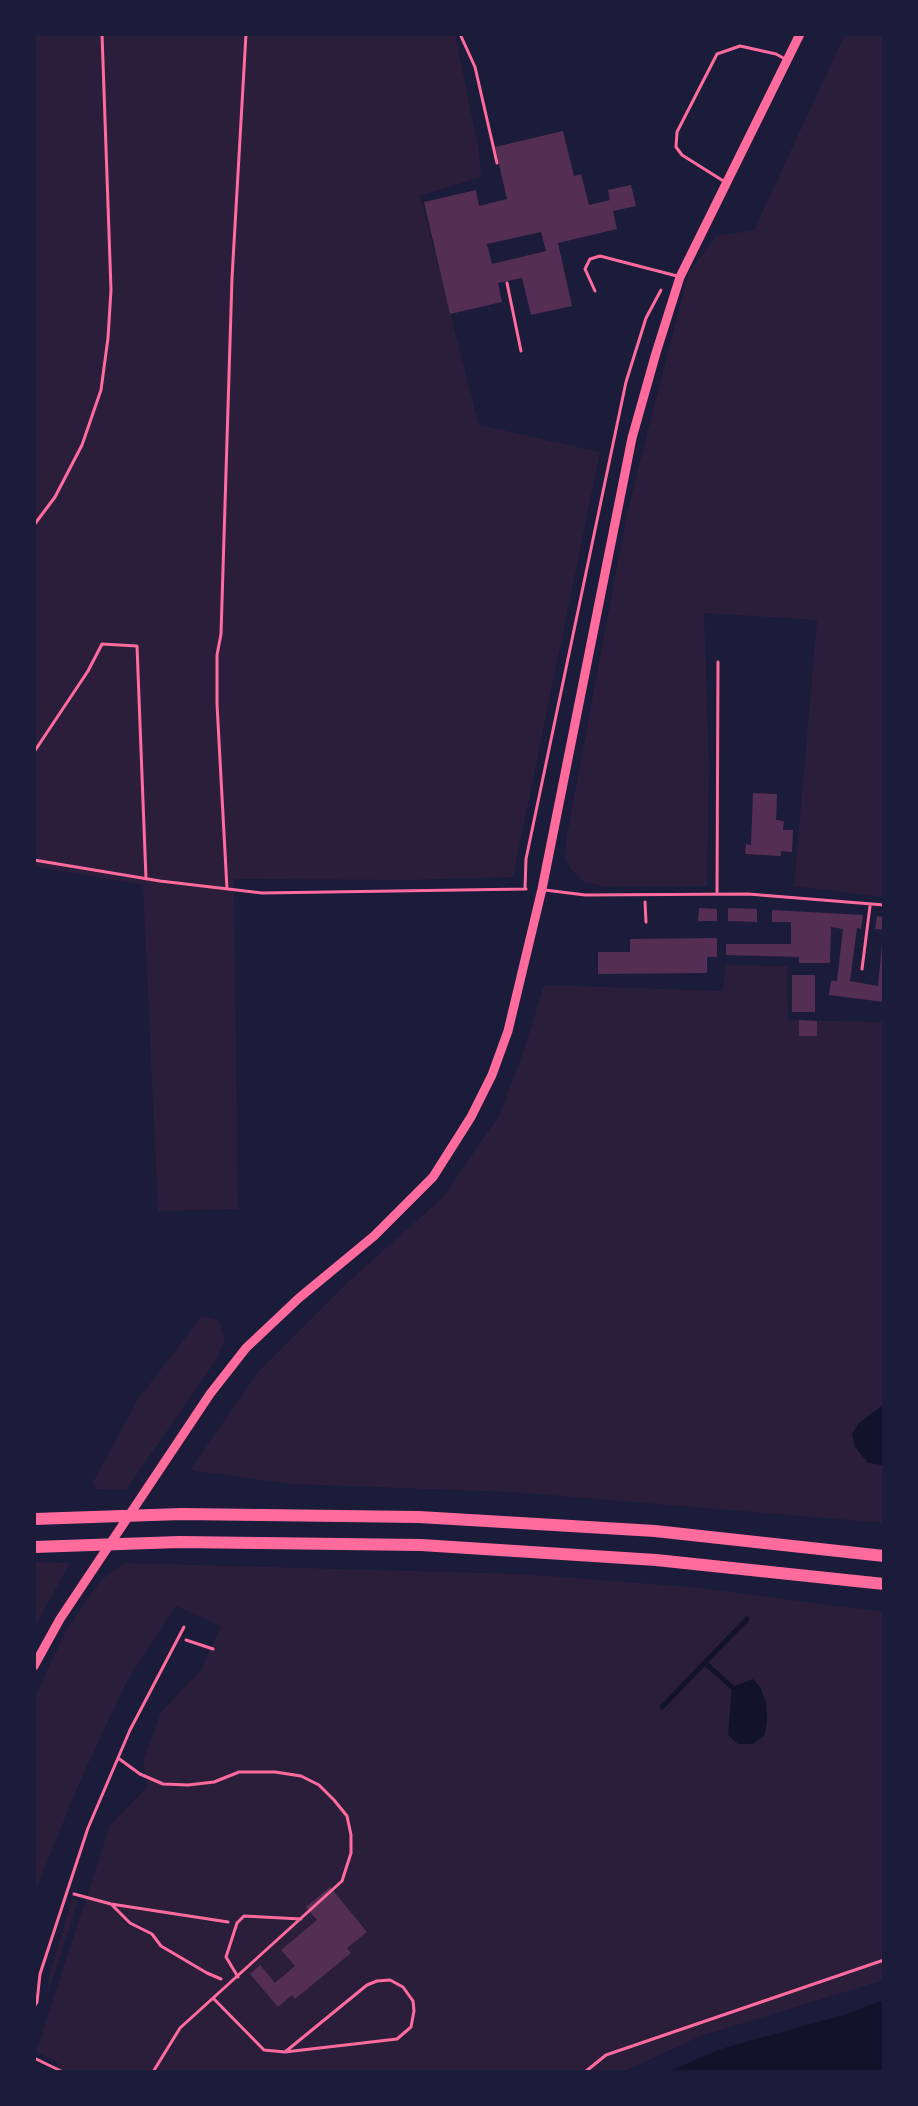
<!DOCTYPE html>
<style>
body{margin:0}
#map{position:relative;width:918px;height:2106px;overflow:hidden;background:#1b1b3a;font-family:Literata,serif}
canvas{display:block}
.frame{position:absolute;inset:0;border:36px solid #1b1b3a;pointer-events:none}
</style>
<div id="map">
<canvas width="918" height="2106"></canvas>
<div class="frame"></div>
</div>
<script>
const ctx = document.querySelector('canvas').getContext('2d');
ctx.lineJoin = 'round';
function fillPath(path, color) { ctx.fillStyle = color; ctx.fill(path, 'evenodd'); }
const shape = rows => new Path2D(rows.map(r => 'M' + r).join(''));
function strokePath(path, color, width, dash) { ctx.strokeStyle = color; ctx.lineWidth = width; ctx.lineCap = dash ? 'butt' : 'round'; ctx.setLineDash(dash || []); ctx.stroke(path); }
const green = shape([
 [34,34,455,34,479,151,481,177,420,196,479,425,600,452,513,877,410,880,234,879,238,1209,158,1211,143,885,34,866],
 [845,34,884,34,884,897,794,886,817,620,704,613,709,764,707,886,605,887,582,881,570,868,565,857,567,835,627,513,688,274,716,236,754,230],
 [725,965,787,966,788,1020,884,1022,884,1523,512,1492,290,1484,190,1470,258,1372,349,1281,443,1197,500,1114,525,1047,544,985,723,991],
 [202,1316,219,1320,225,1340,216,1360,126,1490,96,1489,93,1482,138,1399],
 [34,1562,70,1563,34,1628],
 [125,1563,519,1574,692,1587,884,1612,884,1980,701,2036,623,2072,56,2072,57,2062,36,2052,110,1825,148,1786,143,1761,161,1712,201,1670,221,1626,176,1606,127,1681,81,1779,34,1894,34,1699,65,1632,101,1580],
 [72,1899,78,1901,47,1996,50,1972]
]);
const water = shape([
 [884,1404,884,1465,882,1465,868,1463,855,1447,852,1434,859,1423],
 [753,1679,760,1687,766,1702,767,1719,765,1735,753,1744,738,1744,728,1735,732,1687],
 [884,2000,884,2072,667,2072,721,2049,847,2014]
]);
const stream = shape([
 [705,1663,732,1687],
 [662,1707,747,1619]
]);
const building = shape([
 [563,131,574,176,581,174,589,205,610,200,608,190,631,185,636,206,613,211,617,229,558,243,572,306,531,315,522,278,498,283,502,302,450,314,424,202,476,190,479,206,507,199,495,147],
 [541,232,546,251,492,264,487,244],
 [753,793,777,794,776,820,784,821,783,830,793,830,792,852,781,851,781,856,745,854,746,844,751,845],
 [699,908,717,909,717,921,698,921],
 [728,908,757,909,757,922,728,921],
 [772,910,863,915,861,929,857,928,850,981,878,986,882,944,884,944,884,1002,829,995,831,981,837,981,843,929,831,927,830,963,799,963,799,957,726,955,726,944,791,944,791,922,772,922],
 [877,916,884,917,884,930,875,929],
 [717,938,717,957,707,957,707,973,598,974,598,952,630,952,630,939],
 [792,975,815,975,815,1012,792,1012],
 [799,1020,817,1021,817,1036,799,1036],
 [330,1887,367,1932,347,1948,351,1953,295,1999,292,1995,278,2007,250,1974,260,1965,275,1983,295,1966,281,1950,317,1920,306,1907]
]);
const path = shape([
 [460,34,475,67,497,163],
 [507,283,521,351],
 [34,752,88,671,102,644,137,646,146,879],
 [34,860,160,881,262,893,526,889],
 [227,889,217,704,217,655,221,634,232,278,246,34],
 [525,889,526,859,626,382,646,318,661,290],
 [645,902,646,922],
 [186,1640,213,1649],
 [74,1894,111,1904,228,1922],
 [111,1904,130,1923,152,1934,161,1946,207,1973,221,1979],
 [585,2072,606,2055,884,1960]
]);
const service = shape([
 [725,182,682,155,676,147,677,132,717,54,740,46,776,54,785,59],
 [595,291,585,269,590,259,600,256,677,276],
 [34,525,55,497,82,445,101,390,108,338,111,290,102,34],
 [545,890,585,895,748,894,884,905],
 [717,894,718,662],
 [862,969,870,906],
 [118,1758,140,1774,163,1784,188,1785,214,1782,239,1772,275,1772,301,1776,319,1785,334,1800,347,1816,351,1835,351,1853,342,1881,180,2028,153,2072],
 [238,1977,226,1957,237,1923,244,1916,301,1919],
 [214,1999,264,2050,285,2052,397,2039,411,2027,414,2011,413,2001,403,1987,390,1980,377,1981,367,1985,285,2052],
 [34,2007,37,2002,40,1974,88,1828,130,1730,184,1627],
 [34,2058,63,2072]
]);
const tertiary = shape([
 [34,1666,60,1619,210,1394,246,1348,299,1298,374,1236,433,1177,471,1117,492,1075,508,1031,542,889,632,438,656,353,680,277,800,34]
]);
const trunk = shape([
 [34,1519,181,1514,419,1517,655,1531,884,1556],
 [34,1547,179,1542,421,1545,656,1560,884,1584]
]);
fillPath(green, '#2a1e3b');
fillPath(water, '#12122b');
strokePath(stream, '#12122b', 5);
fillPath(building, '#542f53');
strokePath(path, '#ff6b9d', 3);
strokePath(service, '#ff6b9d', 3);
strokePath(tertiary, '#ff6b9d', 9);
strokePath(trunk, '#ff6b9d', 12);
</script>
